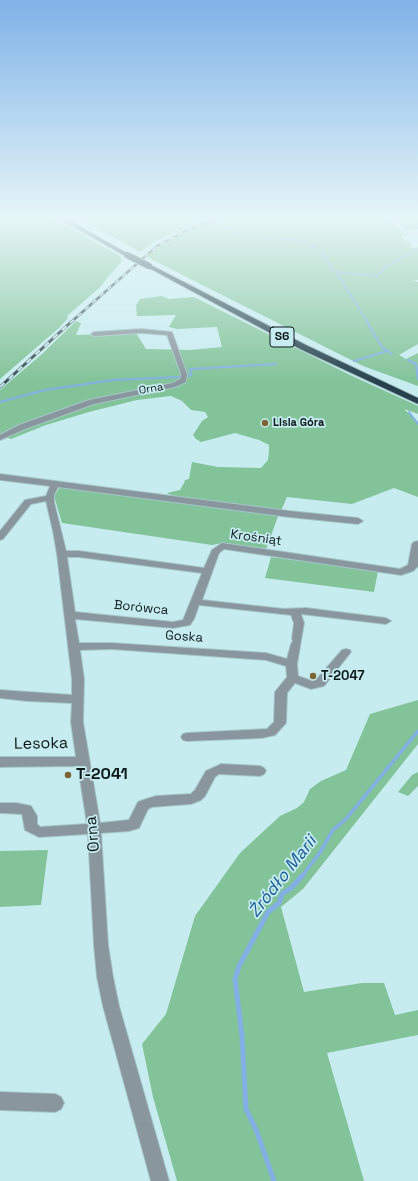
<!DOCTYPE html>
<meta charset="utf-8">
<style>
body{margin:0}
canvas{display:block;background:#c7ecf0}
</style>
<canvas width="418" height="1181"></canvas>
<script>
const ctx = document.querySelector('canvas').getContext('2d');
ctx.lineJoin = 'round';
function fillPath(path, color) { ctx.fillStyle = color; ctx.fill(path, 'evenodd'); }
const shape = rows => new Path2D(rows.map(r => 'M' + r).join(''));
function strokePath(path, color, width, dash) { ctx.strokeStyle = color; ctx.lineWidth = width; ctx.lineCap = dash ? 'butt' : 'round'; ctx.setLineDash(dash || []); ctx.stroke(path); }
function drawText(font, color, halo, rows, align = 'center') {
  ctx.font = font + ' "Space Grotesk",sans-serif'; ctx.lineWidth = 3.5; ctx.setLineDash([]); ctx.textBaseline = 'middle'; ctx.strokeStyle = halo; ctx.fillStyle = color; for (const [text, x, y, turn = 0] of rows) {
    ctx.save(); ctx.translate(x, y); ctx.rotate((+turn || 0) * Math.PI / 180); ctx.textAlign = isNaN(turn) ? turn : align; if (halo) ctx.strokeText(text, 0, 0); ctx.fillText(text, 0, 0); ctx.restore();
  }
}
const green = shape([
 [0,217,51,217,120,256,122,261,99,288,67,316,68,318,60,327,0,379],
 [77,217,381,217,385,220,390,220,407,236,401,236,404,240,412,244,409,247,416,248,418,247,418,280,413,280,418,282,418,344,399,355,406,359,418,353,418,386,363,366,145,256,180,234,198,226,203,227,203,224,194,220,191,225,156,241,140,252],
 [418,217,418,229,405,230,398,223,397,218],
 [162,296,169,299,194,297,350,375,418,406,418,414,404,409,418,422,418,497,394,488,352,504,287,497,281,511,176,497,167,493,180,490,184,483,185,480,189,479,192,462,218,467,261,468,268,460,269,450,269,445,259,440,235,433,201,442,196,439,193,435,202,421,208,417,205,412,191,410,182,401,171,396,137,400,89,412,46,425,11,439,0,435,0,390,42,354,76,321,81,323,76,335,136,333,146,349,190,350,222,347,217,327,177,329,169,327,176,315,137,316,136,305,140,299],
 [60,487,83,489,279,514,266,549,223,543,212,545,62,523,54,496],
 [271,557,378,571,374,592,265,578],
 [418,700,418,744,303,889,281,907,304,992,362,983,384,983,395,1015,418,1010,418,1035,327,1053,364,1181,177,1181,153,1097,142,1044,166,1014,195,916,240,853,280,816,297,808,304,802,310,789,321,781,346,770,370,714],
 [418,772,418,786,408,796,398,792,412,775],
 [48,850,41,905,0,907,0,851]
]);
const streamFar3 = shape([
 [221,223,232,230,243,234,307,242,322,252,333,271],
 [336,272,368,323],
 [336,272,377,276],
 [378,275,388,265,418,250]
]);
const streamFar2 = shape([
 [367,322,382,347,392,354],
 [408,360,416,364,418,380],
 [354,361,387,351],
 [189,376,191,375,190,369,276,364],
 [0,402,45,390,113,380,179,377],
 [409,412,418,424]
]);
const streamFar1 = shape([
 [302,876,319,854,333,830,346,819,418,731]
]);
const stream = shape([
 [274,1181,257,1132,246,1109,242,1036,235,979,239,966,268,912,279,903,282,894,291,888,303,875]
]);
const minor = shape([
 [141,329,172,332,187,374,186,382,175,387,94,404,25,429,0,440,0,435,19,425,89,400,173,383,180,379,181,374,167,335,141,333,94,336,91,334,94,332,141,329],
 [0,474,289,511,358,518,363,521,358,524,289,517,58,487,54,495,54,502,66,551,79,551,204,568,212,550,222,543,400,569,408,565,412,544,414,542,418,541,418,566,413,571,401,575,224,549,219,553,202,600,284,609,306,608,386,618,391,621,386,624,301,614,304,623,297,664,298,676,312,681,316,680,342,650,346,649,350,650,351,652,324,686,311,689,295,683,287,693,286,723,275,735,262,738,187,741,183,740,181,737,183,734,187,733,267,729,274,722,275,692,287,677,286,666,266,660,111,649,80,650,84,679,83,722,100,823,129,820,138,802,143,800,156,796,191,794,195,790,206,771,217,766,221,764,260,766,264,768,266,771,264,774,260,776,219,774,215,777,205,796,201,800,191,804,152,807,148,809,139,828,129,831,101,833,108,945,113,977,119,1006,169,1181,151,1181,103,1006,97,977,94,945,88,834,39,837,25,830,22,814,0,813,0,803,16,803,31,806,37,816,37,824,40,827,87,824,78,766,0,767,0,757,76,757,71,722,72,703,27,701,0,698,0,690,72,695,72,679,57,554,53,531,46,501,31,504,3,539,0,540,0,531,25,500,46,496,50,486,0,480,0,474],
 [67,557,79,557,202,573,183,620,173,622,75,612,67,557],
 [199,605,291,615,294,623,292,639,293,641,291,644,287,659,266,653,111,643,79,643,75,619,173,628,190,625,194,619,199,605],
 [0,1092,55,1094,61,1097,64,1103,61,1109,55,1112,0,1110,0,1092]
]);
const highway = shape([
 [56,217,64,217,130,255,125,256,56,217],
 [147,265,151,265,306,345,418,398,418,404,300,349,147,267,147,265]
]);
const railFar1 = shape([
 [70,323,157,246,187,230,220,217]
]);
const rail = shape([
 [0,387,71,322]
]);
const highwayBridge = shape([
 [127,255,149,266]
]);
const markers = [
 [265,423,4,"#7d6435"],
 [313,676,4,"#7d6435"],
 [68,775,4,"#7d6435"]
];
const farStreetnames = [
 ["Orna",151,389,-10]
];
const farPoinames = [
 ["Lisia Góra",273,423]
];
const shields = [
 [282,337,24]
];
const shieldNames = [
 ["S6",282,337]
];
const streetNames = [
 ["Krośniąt",256,538,8],
 ["Borówca",141,608,6],
 ["Goska",184,637,4]
];
const poiNames = [
 ["T-2047",321,676]
];
const nearStreetnames = [
 ["Lesoka",41,744,-1],
 ["Orna",93,834,-95]
];
const nearPoinames = [
 ["T-2041",76,775]
];
const nearWaternames = [
 ["Źródło Marii",283,877,-52]
];
fillPath(green, '#82c399');
strokePath(streamFar3, '#82b0e5', 1.5);
strokePath(streamFar2, '#82b0e5', 2);
strokePath(streamFar1, '#82b0e5', 3.5);
strokePath(stream, '#82b0e5', 5);
strokePath(minor, '#a5c6c9', 2);
strokePath(highway, '#a5c6c9', 2);
fillPath(minor, '#89969d');
fillPath(highway, '#26414d');
strokePath(railFar1, '#3e5254', 2.5);
strokePath(rail, '#3e5254', 3);
strokePath(railFar1, '#c7ecf0', 1.5, [5]);
strokePath(rail, '#c7ecf0', 2, [6]);
strokePath(highwayBridge, '#a5c6c9', 8, []);
strokePath(highwayBridge, '#26414d', 6);
const sky = ctx.createLinearGradient(0, 0, 0, 383);
sky.addColorStop(0, '#7fb2e7');
sky.addColorStop(0.57, '#e6f6f8');
sky.addColorStop(1, '#e6f6f800');
ctx.fillStyle = sky;
ctx.fillRect(0, 0, 418, 383);
for (const [x, y, r, color] of markers) { const dot = new Path2D(); dot.arc(x, y, r, 0, 2 * Math.PI); ctx.fillStyle = color; ctx.fill(dot); strokePath(dot, '#c7ecf0', 1.5); }
drawText('11px', '#0b191a', '#c7ecf0', farStreetnames);
drawText('bold 11px', '#0b191a', '#c7ecf0', farPoinames, 'left');
for (const [x, y, w] of shields) { const box = new Path2D(); box.roundRect(x - w / 2, y - 10, w, 20, 3); ctx.fillStyle = '#c7ecf0'; ctx.fill(box); strokePath(box, '#0b191a', 1); }
drawText('bold 12px', '#0b191a', null, shieldNames);
drawText('13px', '#0b191a', '#c7ecf0', streetNames);
drawText('bold 13px', '#0b191a', '#c7ecf0', poiNames, 'left');
drawText('16px', '#0b191a', '#c7ecf0', nearStreetnames);
drawText('bold 16px', '#0b191a', '#c7ecf0', nearPoinames, 'left');
drawText('italic 17px', '#185897', '#c7ecf0', nearWaternames);
</script>
